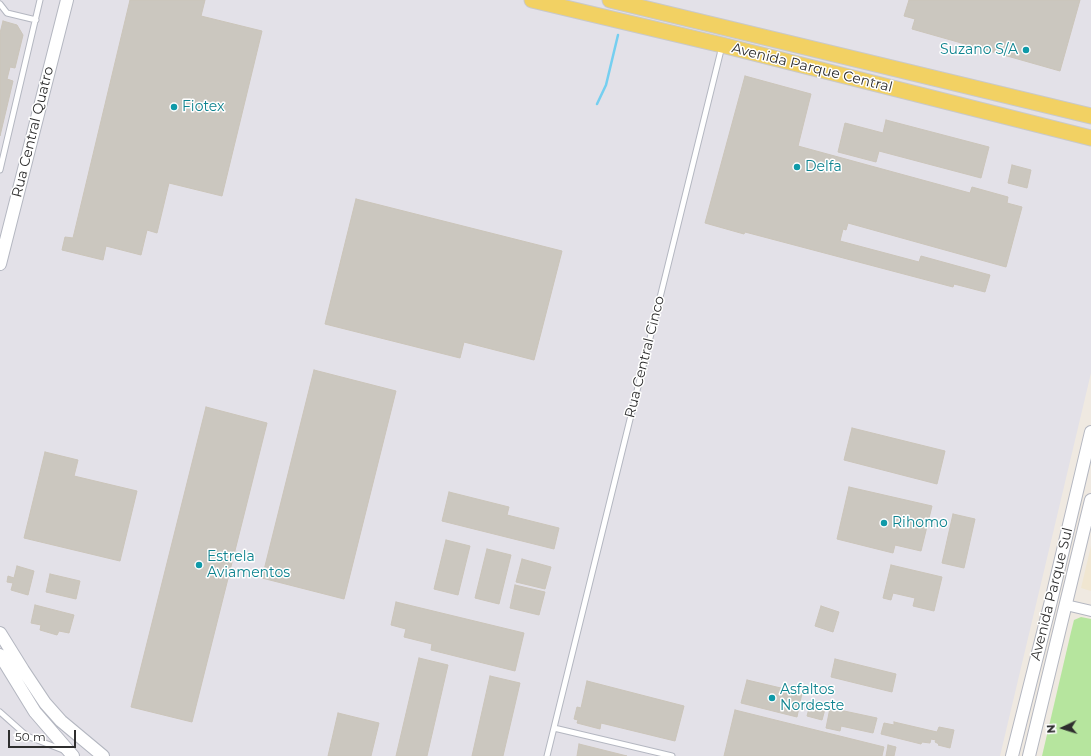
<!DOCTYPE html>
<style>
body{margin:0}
#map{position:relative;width:1091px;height:756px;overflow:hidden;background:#efe9e1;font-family:Montserrat,sans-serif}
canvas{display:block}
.north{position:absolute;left:1043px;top:708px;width:40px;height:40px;-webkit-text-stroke:3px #fff;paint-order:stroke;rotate:266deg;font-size:11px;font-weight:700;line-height:16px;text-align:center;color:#2e2e2e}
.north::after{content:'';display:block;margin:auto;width:14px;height:18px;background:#2e2e2e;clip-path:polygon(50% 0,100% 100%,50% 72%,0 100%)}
.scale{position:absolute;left:8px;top:730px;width:68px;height:18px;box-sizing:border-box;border:2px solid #2e2e2e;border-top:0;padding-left:5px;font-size:12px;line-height:14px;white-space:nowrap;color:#2e2e2e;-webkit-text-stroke:3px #fff;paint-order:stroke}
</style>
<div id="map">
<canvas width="1091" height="756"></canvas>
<div class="north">N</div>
<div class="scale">50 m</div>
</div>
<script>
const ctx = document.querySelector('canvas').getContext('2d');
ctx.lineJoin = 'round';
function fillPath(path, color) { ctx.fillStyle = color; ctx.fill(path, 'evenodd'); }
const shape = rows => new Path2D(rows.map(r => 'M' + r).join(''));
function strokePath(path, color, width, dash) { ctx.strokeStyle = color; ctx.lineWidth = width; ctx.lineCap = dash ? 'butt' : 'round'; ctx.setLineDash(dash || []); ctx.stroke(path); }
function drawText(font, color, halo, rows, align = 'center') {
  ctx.font = font + ' Montserrat,sans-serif'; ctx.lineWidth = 3; ctx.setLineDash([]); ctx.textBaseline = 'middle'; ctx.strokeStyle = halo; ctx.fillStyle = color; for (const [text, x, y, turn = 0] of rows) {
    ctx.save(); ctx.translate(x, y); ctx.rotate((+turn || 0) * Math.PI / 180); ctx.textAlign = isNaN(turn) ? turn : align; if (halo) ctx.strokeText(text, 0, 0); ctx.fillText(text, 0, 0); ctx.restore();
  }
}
const industrial = shape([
 [0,0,1091,0,1091,373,1000,756,0,756]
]);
const education = shape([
 [1091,546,1091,591,1081,588]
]);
const green = shape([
 [1081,617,1091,619,1091,756,1042,756,1071,632,1074,620]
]);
const stream = shape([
 [597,104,606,85,618,35]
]);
const building = shape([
 [130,0,205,0,201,16,262,31,222,196,169,183,157,233,147,230,141,255,106,246,103,260,62,250,65,237,73,238,130,0],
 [909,0,1080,0,1060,71,912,29,915,19,904,16,909,0],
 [3,21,17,25,23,35,15,68,10,67,7,79,13,81,0,136,0,33,3,21],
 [745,76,811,94,798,146,970,193,972,187,1008,197,1007,203,1022,207,1006,267,848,223,846,230,843,229,840,241,919,262,921,256,990,275,985,292,954,284,953,287,745,232,744,234,705,223,745,76],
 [886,120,989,147,981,178,879,151,876,162,838,152,845,123,883,133,886,120],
 [1012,165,1031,170,1027,188,1008,183,1012,165],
 [356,199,562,251,534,360,464,342,460,358,325,324,356,199],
 [314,370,396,391,344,599,262,578,314,370],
 [206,407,267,423,192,722,131,707,206,407],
 [852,428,945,451,937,484,844,460,852,428],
 [45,452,78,460,74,476,137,491,120,561,24,538,45,452],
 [849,487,932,506,921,551,895,545,893,553,837,539,849,487],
 [449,492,509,507,507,515,559,528,554,549,442,521,449,492],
 [953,514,975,519,964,568,942,563,953,514],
 [446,540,470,546,458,595,434,589,446,540],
 [487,549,511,555,499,604,475,598,487,549],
 [522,559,551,567,545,589,516,582,522,559],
 [891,565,942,577,934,611,913,606,915,598,893,593,891,600,883,598,891,565],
 [17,566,34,571,28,595,11,590,13,583,7,582,8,576,14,578,17,566],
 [50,574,80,581,76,599,46,592,50,574],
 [515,585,545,592,539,615,510,608,515,585],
 [396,602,524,633,515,671,431,650,432,644,404,637,406,629,391,625,396,602],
 [35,605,74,615,69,633,59,631,57,635,40,630,41,625,31,623,35,605],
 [821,606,839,612,833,632,815,626,821,606],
 [419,658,448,665,427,756,396,756,419,658],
 [835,659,896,674,892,692,831,677,835,659],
 [490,676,520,683,503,756,472,756,490,676],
 [747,680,802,693,797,717,741,703,747,680],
 [587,681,684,706,675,741,601,723,600,729,577,723,578,720,574,719,577,707,581,708,587,681],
 [810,705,825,709,822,720,807,716,810,705],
 [830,708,877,718,873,733,841,726,840,731,826,728,830,708],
 [735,710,884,747,882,756,724,756,735,710],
 [338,713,379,723,371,756,328,756,338,713],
 [894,722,937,732,939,727,954,730,950,748,938,745,939,744,935,742,936,740,931,739,930,743,922,742,921,744,881,734,884,723,894,725,894,722],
 [579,744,627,756,577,756,579,744],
 [888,745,896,747,894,756,886,756,888,745]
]);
const service = shape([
 [0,4,7,13,36,20],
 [0,170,40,0],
 [0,712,27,736,63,750],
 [554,728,672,756],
 [547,756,722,46]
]);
const minor = shape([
 [1066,605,1091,611]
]);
const tertiary = shape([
 [0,264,67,0],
 [0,633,23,670,45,703,61,721,103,756],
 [0,655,35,712,73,756],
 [1012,756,1051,601,1091,432],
 [1029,756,1091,500]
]);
const primary = shape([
 [532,0,722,45,1091,138],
 [610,0,1091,116]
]);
const markers = [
 [1026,50,4,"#0f9aa8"],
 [174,107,4,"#0f9aa8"],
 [797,167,4,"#0f9aa8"],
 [884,523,4,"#0f9aa8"],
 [199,565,4,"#0f9aa8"],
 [772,698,4,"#0f9aa8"]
];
const cultureNames = [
 ["Suzano S/A",1018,50,"right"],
 ["Fiotex",182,107],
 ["Delfa",805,167],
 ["Rihomo",892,523],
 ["Estrela",207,557],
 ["Aviamentos",207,573],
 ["Asfaltos",780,690],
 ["Nordeste",780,706]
];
const streetNames = [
 ["Avenida Parque Central",812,68,14],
 ["Rua Central Quatro",33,132,-76],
 ["Rua Central Cinco",645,357,-76],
 ["Avenida Parque Sul",1052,594,-76]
];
fillPath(industrial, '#e3e1e8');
fillPath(education, '#f0e6d1');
fillPath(green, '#b6e59e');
strokePath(stream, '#75cff0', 2.5);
fillPath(building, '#cbc7bf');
strokePath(building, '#cbc5ba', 1);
strokePath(service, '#b4b7c1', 7);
strokePath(minor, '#b4b7c1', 12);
strokePath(tertiary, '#b4b7c1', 14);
strokePath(primary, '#c9c9c9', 17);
strokePath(service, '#fff', 5);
strokePath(minor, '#fff', 10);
strokePath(tertiary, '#fff', 12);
strokePath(primary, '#f2d163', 15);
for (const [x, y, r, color] of markers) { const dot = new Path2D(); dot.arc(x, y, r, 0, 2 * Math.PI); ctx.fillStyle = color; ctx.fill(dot); strokePath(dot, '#fff', 1.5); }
drawText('14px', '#0d838f', '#fff', cultureNames, 'left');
drawText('14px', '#2e2e2e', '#fff', streetNames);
</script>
